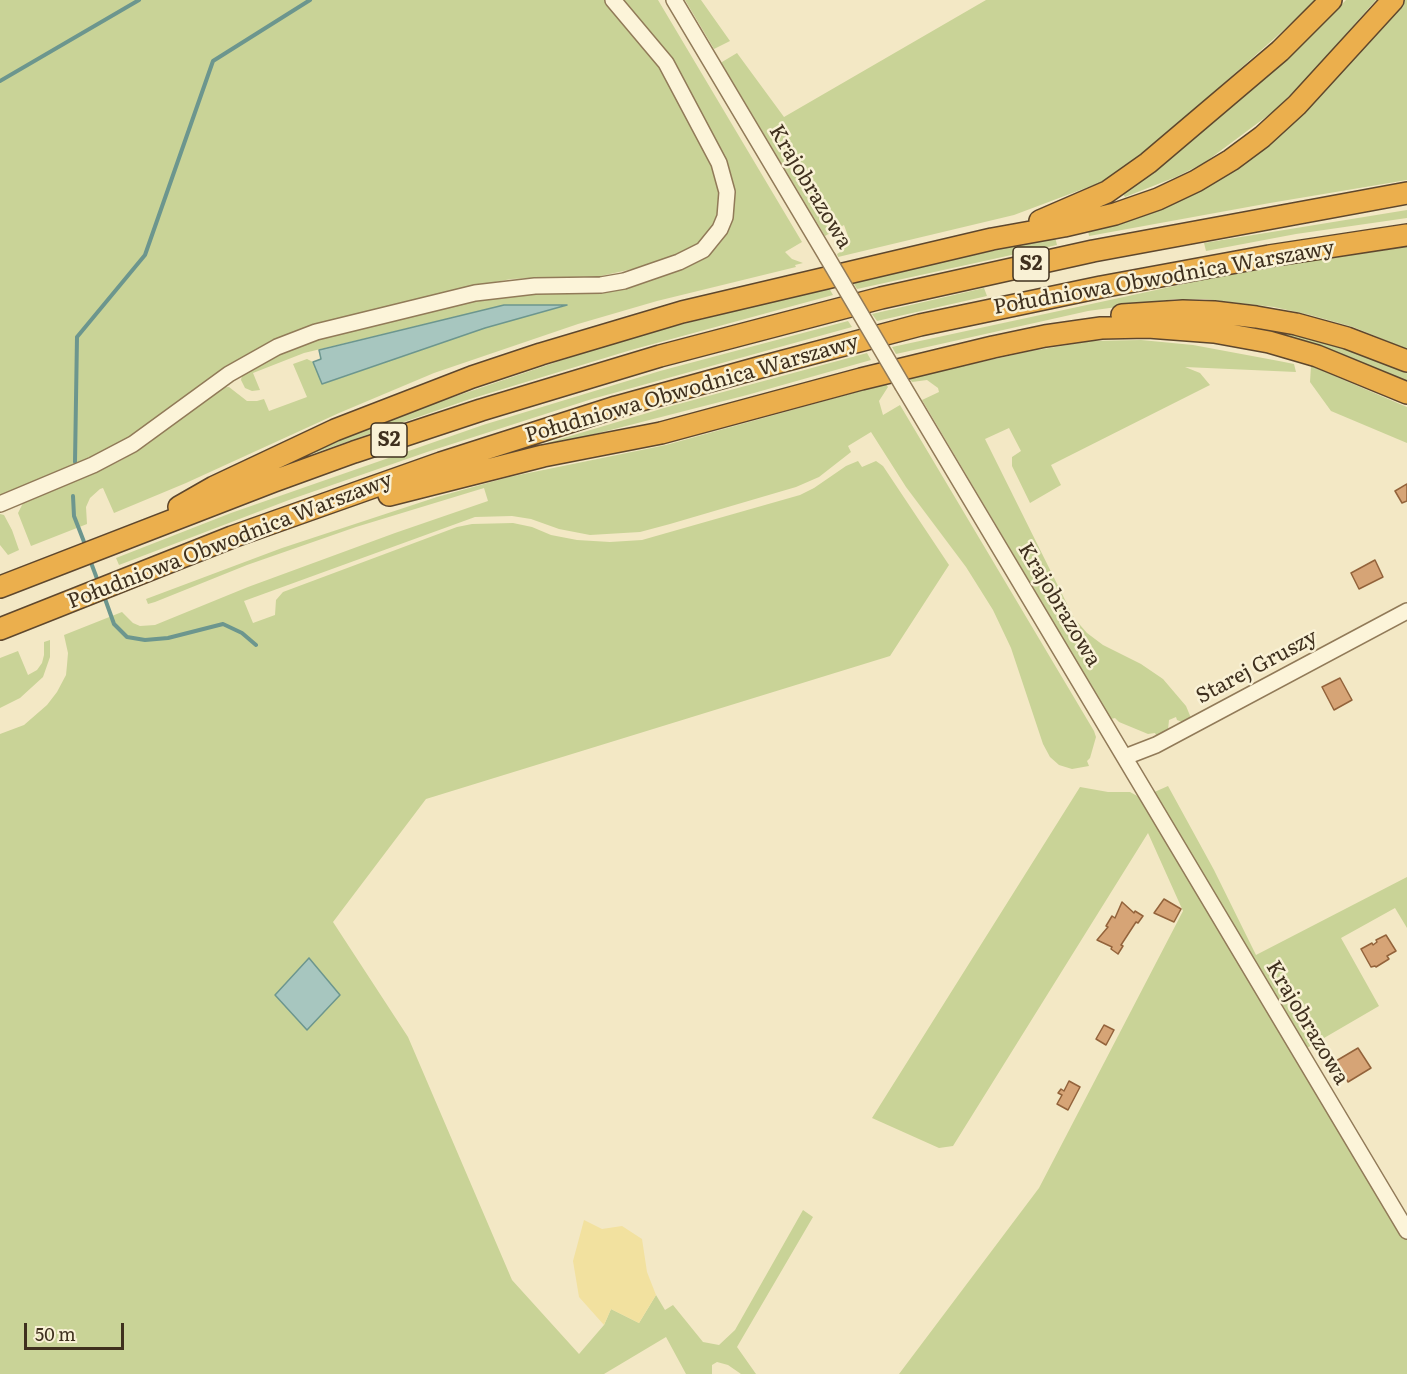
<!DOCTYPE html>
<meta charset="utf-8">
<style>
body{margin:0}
#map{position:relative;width:1407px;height:1374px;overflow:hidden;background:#f3e8c5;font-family:Literata,serif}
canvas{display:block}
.scale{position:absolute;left:24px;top:1323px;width:100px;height:27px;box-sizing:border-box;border:3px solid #3f301e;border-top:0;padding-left:8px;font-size:18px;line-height:21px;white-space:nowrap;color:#3f301e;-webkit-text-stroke:4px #f9f1d5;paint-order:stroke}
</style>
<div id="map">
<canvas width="1407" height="1374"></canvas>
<div class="scale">50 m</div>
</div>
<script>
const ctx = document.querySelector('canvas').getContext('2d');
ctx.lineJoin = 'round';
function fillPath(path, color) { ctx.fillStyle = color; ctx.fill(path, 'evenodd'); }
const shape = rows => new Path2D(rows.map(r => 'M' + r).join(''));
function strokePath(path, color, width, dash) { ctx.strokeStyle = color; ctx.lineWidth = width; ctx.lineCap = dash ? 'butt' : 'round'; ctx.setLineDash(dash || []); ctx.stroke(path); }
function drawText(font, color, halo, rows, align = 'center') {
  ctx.font = font + ' Literata,serif'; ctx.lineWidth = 5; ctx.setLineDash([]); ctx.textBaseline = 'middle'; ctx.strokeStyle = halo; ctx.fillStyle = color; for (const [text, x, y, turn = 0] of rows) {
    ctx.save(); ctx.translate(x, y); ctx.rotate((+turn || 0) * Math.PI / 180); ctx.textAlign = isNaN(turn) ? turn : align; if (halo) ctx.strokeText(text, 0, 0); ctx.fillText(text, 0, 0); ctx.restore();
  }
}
const green = shape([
 [0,0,606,0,660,65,709,155,720,190,719,214,707,236,694,247,646,266,592,278,560,277,511,279,453,290,353,316,268,344,245,356,115,450,0,496],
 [622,0,658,0,802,242,785,252,792,259,803,263,795,265,796,267,657,301,578,324,434,373,339,413,186,483,114,513,103,488,100,489,90,498,86,507,87,524,31,546,18,513,25,499,97,472,120,461,148,444,217,388,229,387,247,401,257,401,264,399,269,411,307,397,293,364,307,359,313,362,323,384,485,328,564,306,504,305,304,353,253,373,260,390,252,391,245,388,241,380,242,375,251,367,298,346,362,327,490,297,683,268,705,257,717,247,727,234,732,222,735,200,731,177,722,156],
 [685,0,701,0,730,41,714,49],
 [986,0,1316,0,1276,37,1155,144,1137,160,1099,183,1014,215,838,257,837,254,842,251,848,241,848,236,844,225,825,236,722,64,722,62,737,53,784,117],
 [1346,0,1376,0,1307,78,1274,111,1204,163,1176,177,1125,197,1121,192,1182,149,1312,35],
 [1405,0,1407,0,1407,180,1270,203,1089,236,1088,230,1203,188,1243,164,1284,129],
 [1407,210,1407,218,1296,234,1206,251,1204,243],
 [1055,237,1057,245,857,289,853,282],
 [1407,247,1407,349,1353,327,1310,315,1274,307,1204,299,1175,299,1088,311,896,354,892,347,1207,279,1304,262],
 [829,288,833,295,631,350,470,399,306,456,304,453,374,424,580,354,651,332],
 [984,288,987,296,877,321,872,314],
 [848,321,852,327,592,399,427,452,289,500,119,565,116,558,231,513,483,425,660,371],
 [1208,321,1272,329,1322,339,1407,370,1407,383],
 [1141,340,1193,345,1279,361,1294,364,1296,372,1185,367,1200,373,1210,385,1051,465,1061,485,1030,503,1012,466,1012,457,1021,451,1009,428,985,439,1074,618,1087,633,1103,645,1141,664,1163,679,1186,706,1191,718,1182,722,1177,720,1176,717,1169,720,1168,730,1157,737,1155,733,1148,734,1119,722,1115,718,1111,719,922,400,939,392,938,388,927,380,912,382,909,378,1031,351,1092,341],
 [867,353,871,360,747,395,548,446,547,443,664,408],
 [1311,366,1407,407,1407,443,1331,411,1310,382],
 [886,384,888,387,879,401,883,415,900,405,1094,731,1096,737,1090,758,1087,761,1089,766,1072,769,1059,765,1050,757,1043,744,1011,648,993,610,966,567,906,487,871,432,848,446,851,452,819,477,796,487,670,524,640,532,590,535,559,529,531,519,512,516,475,517,244,601,253,623,275,615,276,600,283,592,457,527,472,524,513,523,532,527,551,535,577,540,610,542,642,540,800,495,814,488,846,466,858,461,862,467,876,461,883,466,949,565,890,656,426,799,333,922,408,1037,512,1280,579,1354,604,1325,611,1309,639,1323,656,1295,665,1310,673,1305,703,1342,719,1345,735,1330,803,1210,813,1217,737,1347,756,1374,741,1374,728,1365,717,1362,712,1365,712,1374,686,1374,666,1337,604,1374,0,1374,0,734,24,725,47,705,57,692,66,675,67,665,68,653,64,635,122,612,133,623,140,626,155,625,248,587,395,533,488,501,484,488,356,527,247,565,155,602,148,604,146,599,282,548,437,497,509,477,666,445],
 [0,514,4,515,12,530,19,550,8,555,0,545],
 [50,640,50,657,43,677,20,698,0,708,0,658,18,651,28,675,37,670,42,663,44,655,44,642],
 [1168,786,1214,870,1256,955,1407,877,1407,928,1395,908,1341,938,1379,1006,1300,1052,1407,1231,1407,1374,899,1374,1039,1188,1183,911,1148,833,953,1146,939,1148,872,1118,1080,787,1108,792,1130,792,1141,798]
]);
const sand = shape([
 [584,1220,602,1229,622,1226,642,1239,647,1272,656,1295,639,1323,611,1309,604,1325,579,1297,573,1261]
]);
const water = shape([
 [504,305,567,305,485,328,322,384,313,362,321,359,319,350,504,305],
 [309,958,340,995,307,1030,275,995,309,958]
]);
const stream = shape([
 [0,81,139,0],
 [75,462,77,337,145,255,213,61,310,0],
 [73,496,74,516,86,547],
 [90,560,99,584],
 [104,596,114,624,127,637,145,640,168,638,223,624,242,633,256,645]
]);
const building = shape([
 [1407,484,1407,501,1402,503,1395,491,1407,484],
 [1375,560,1383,577,1359,589,1351,573,1375,560],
 [1340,678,1352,700,1334,710,1322,687,1340,678],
 [1164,899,1181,909,1174,922,1154,913,1164,899],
 [1122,902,1134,913,1135,911,1143,916,1138,923,1136,922,1121,945,1123,946,1118,954,1111,949,1112,947,1097,940,1108,927,1106,926,1112,916,1115,918,1122,902],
 [1386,935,1396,951,1387,956,1389,959,1376,967,1375,966,1371,967,1361,949,1372,943,1373,945,1377,942,1376,940,1386,935],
 [1104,1025,1114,1030,1106,1045,1096,1039,1104,1025],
 [1358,1048,1371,1068,1348,1082,1336,1061,1358,1048],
 [1069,1081,1080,1087,1068,1110,1057,1104,1062,1095,1058,1093,1061,1089,1064,1091,1069,1081]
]);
const minor = shape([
 [674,0,827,257],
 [903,386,1407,1231],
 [0,504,93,465,133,444,229,374,277,347,316,332,475,293,535,286,601,285,624,281,679,262,703,250,720,229,725,217,727,192,719,163,666,63,613,0],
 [1125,757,1156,745,1407,611]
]);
const highway = shape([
 [1040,221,1107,192,1148,163,1280,51,1331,0],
 [1122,315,1183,311,1214,312,1256,317,1296,324,1347,338,1407,361],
 [389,495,543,456,661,433,861,379,993,347,1045,336,1101,328,1148,327,1214,332,1269,342,1317,356,1407,393],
 [179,507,214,487,335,430,472,377,541,354,682,312,992,239,1064,226,1115,214,1158,199,1196,181,1231,160,1262,137,1297,105,1393,0],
 [0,587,274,481,354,452,481,410,660,356,881,298,1093,251,1407,193],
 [0,629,232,537,441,463,616,407,761,367,920,325,1101,287,1269,256,1407,235]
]);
const minorBridge = shape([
 [827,257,903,386]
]);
const shields = [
 [1031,264,36],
 [389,440,36]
];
const shieldNames = [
 ["S2",1031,264],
 ["S2",389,440]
];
const streetNames = [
 ["Krajobrazowa",810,187,59],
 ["Południowa Obwodnica Warszawy",1164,278,-10],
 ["Południowa Obwodnica Warszawy",692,389,-16],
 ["Południowa Obwodnica Warszawy",230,541,-21],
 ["Krajobrazowa",1059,605,59],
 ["Starej Gruszy",1257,667,-28],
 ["Krajobrazowa",1307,1023,59]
];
fillPath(green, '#c9d397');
fillPath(sand, '#f2e19f');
fillPath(water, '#a7c6bf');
strokePath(water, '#6c968e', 1.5);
strokePath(stream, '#6c968e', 4);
fillPath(building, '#d6a476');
strokePath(building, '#93633b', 1.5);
strokePath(minor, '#917a58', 18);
strokePath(highway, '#5e472d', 24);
strokePath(minor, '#fcf4d9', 15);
strokePath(highway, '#ebaf4d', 21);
strokePath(minorBridge, '#917a58', 18, []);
strokePath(minorBridge, '#fcf4d9', 15);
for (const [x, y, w] of shields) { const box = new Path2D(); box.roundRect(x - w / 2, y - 17, w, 34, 4.5); ctx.fillStyle = '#f9f1d5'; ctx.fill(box); strokePath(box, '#3f301e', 1.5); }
drawText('bold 20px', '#3f301e', null, shieldNames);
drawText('21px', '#3f301e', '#f9f1d5', streetNames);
</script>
